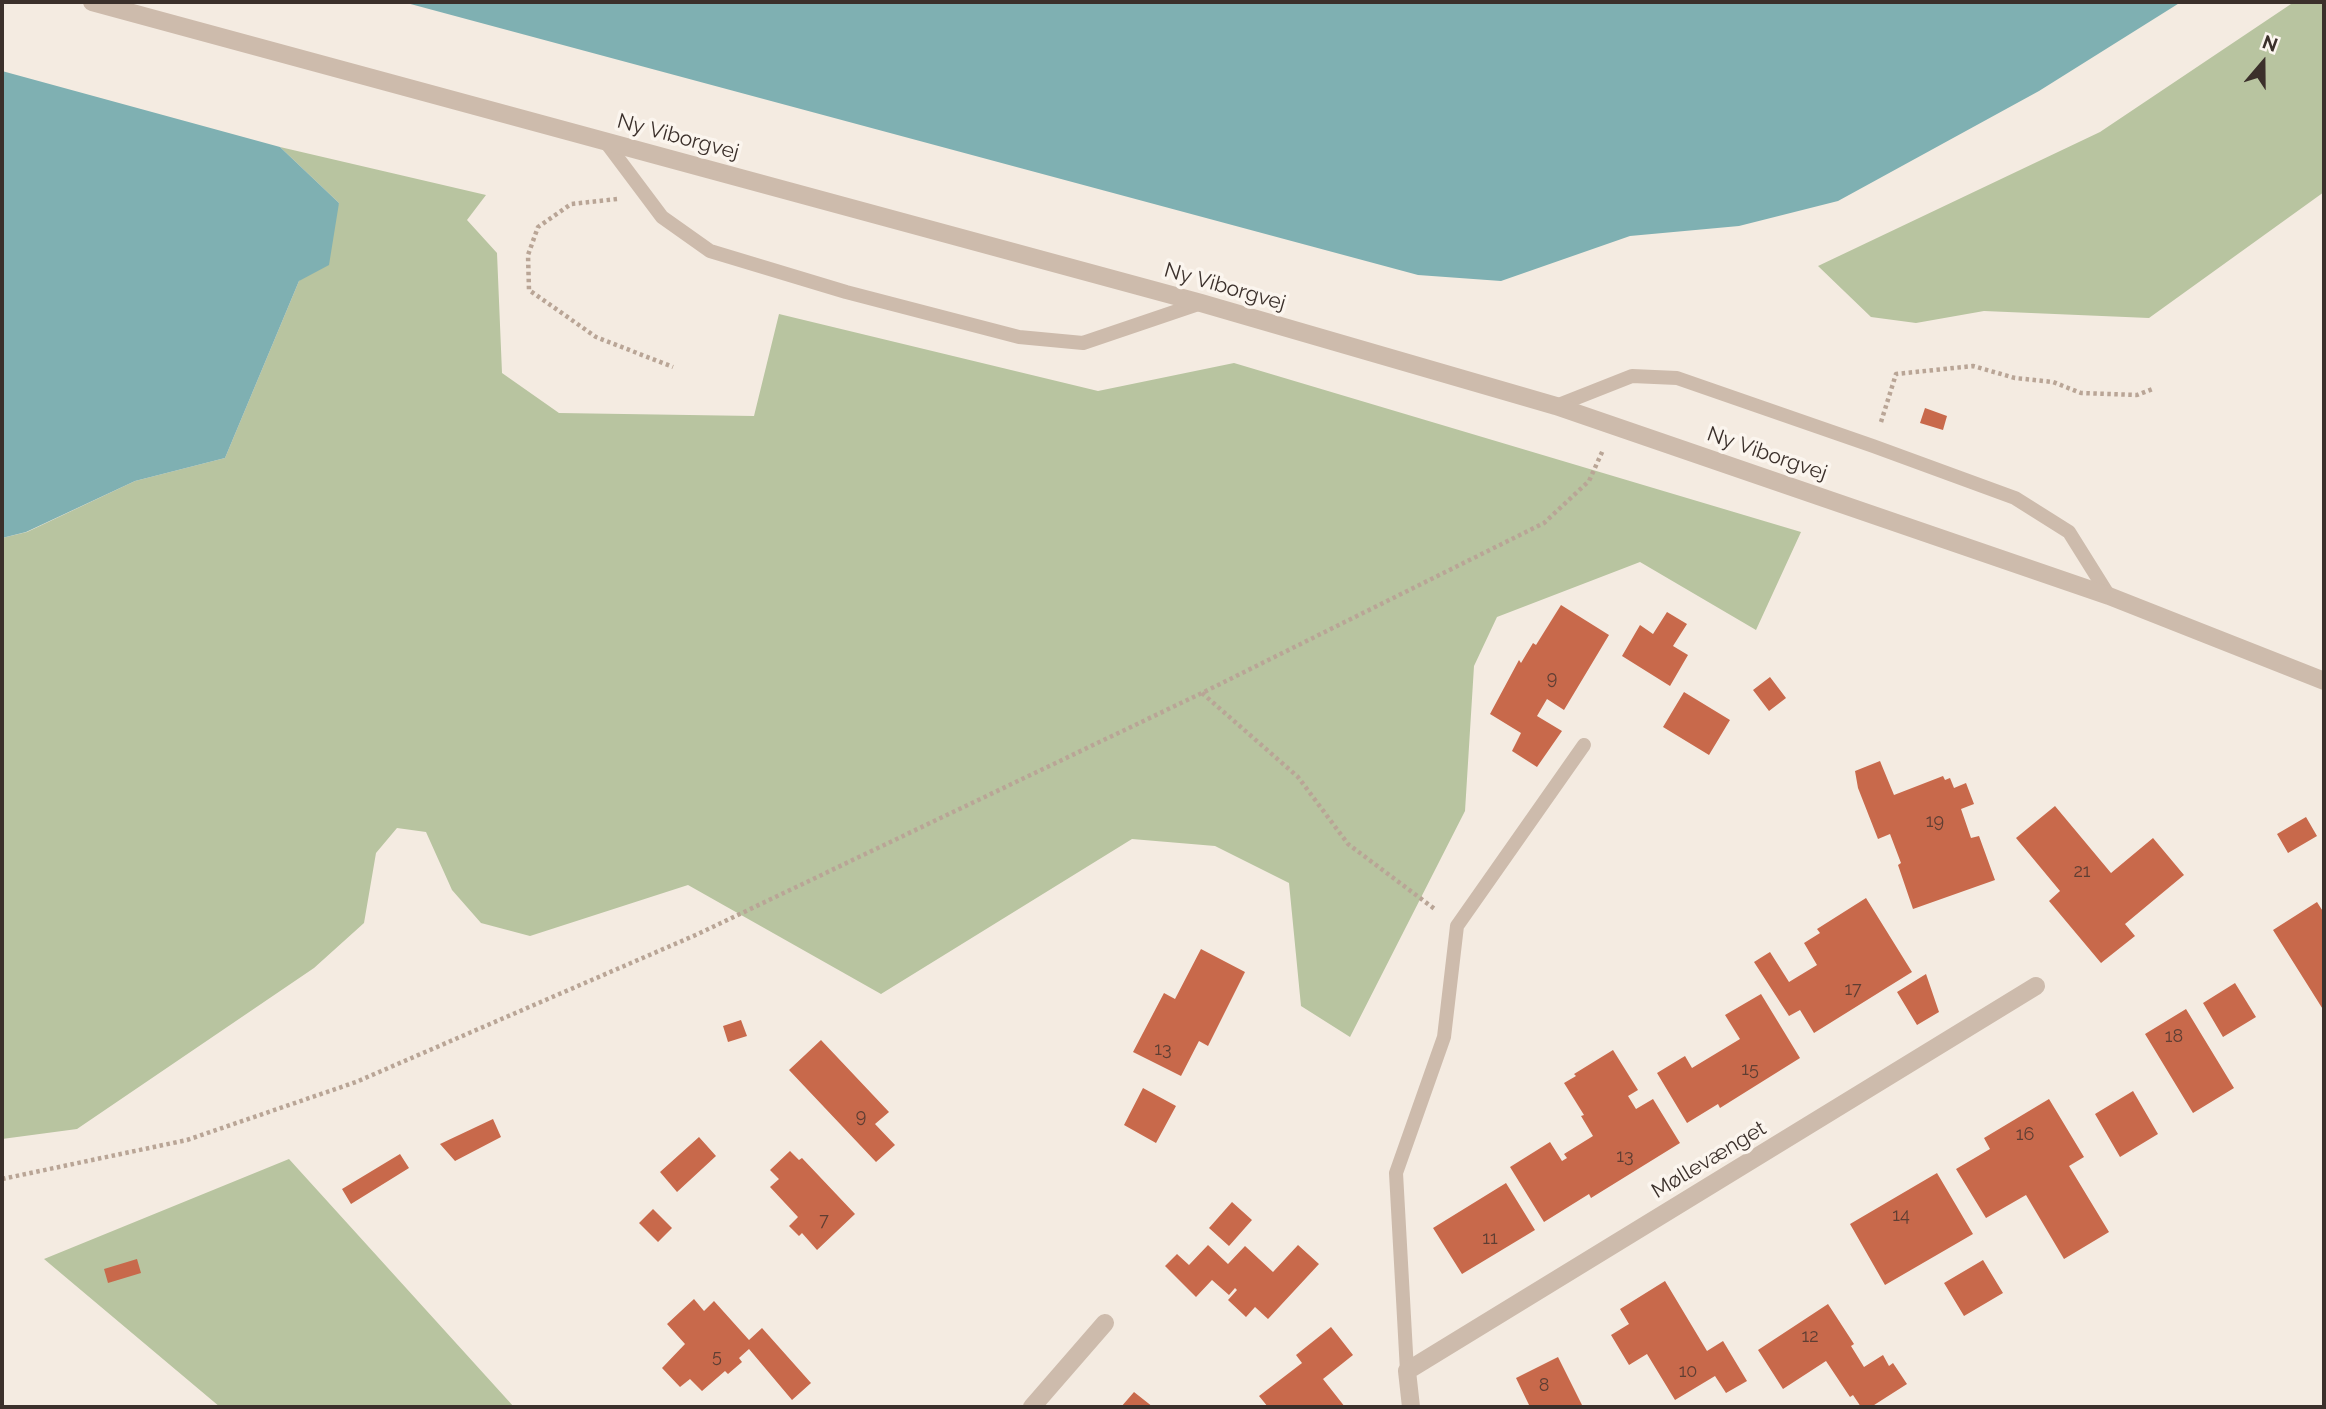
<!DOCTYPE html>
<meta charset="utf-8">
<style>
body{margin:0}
#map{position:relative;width:2326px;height:1409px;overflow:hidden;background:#f4ebe1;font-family:Raleway,sans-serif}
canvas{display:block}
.frame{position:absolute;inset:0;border:4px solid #3b302b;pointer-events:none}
.north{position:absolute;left:2228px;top:28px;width:70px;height:70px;-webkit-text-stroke:5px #fbf5ee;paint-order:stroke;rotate:20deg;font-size:19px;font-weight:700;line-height:28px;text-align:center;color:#3b302b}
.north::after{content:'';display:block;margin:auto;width:24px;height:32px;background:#3b302b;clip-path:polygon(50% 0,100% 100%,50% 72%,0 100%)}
</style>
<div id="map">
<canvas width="2326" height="1409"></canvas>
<div class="frame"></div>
<div class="north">N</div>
</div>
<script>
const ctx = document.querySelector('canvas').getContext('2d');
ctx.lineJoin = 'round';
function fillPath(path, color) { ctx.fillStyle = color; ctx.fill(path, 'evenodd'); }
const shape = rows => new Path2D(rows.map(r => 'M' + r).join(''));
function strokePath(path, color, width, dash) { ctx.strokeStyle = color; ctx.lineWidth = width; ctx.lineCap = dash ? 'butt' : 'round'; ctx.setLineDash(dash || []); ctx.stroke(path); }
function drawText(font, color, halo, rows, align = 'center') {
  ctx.font = font + ' Raleway,sans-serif'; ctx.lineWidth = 7; ctx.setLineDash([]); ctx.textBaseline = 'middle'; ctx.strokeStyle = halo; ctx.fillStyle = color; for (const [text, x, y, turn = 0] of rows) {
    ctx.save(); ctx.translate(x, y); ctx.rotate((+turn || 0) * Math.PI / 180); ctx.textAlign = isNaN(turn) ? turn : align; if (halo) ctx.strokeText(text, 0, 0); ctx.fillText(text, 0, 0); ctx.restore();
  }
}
const green = shape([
 [2294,2,2324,2,2324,192,2149,318,1984,311,1916,323,1871,317,1818,266,2100,132],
 [280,147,486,195,467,220,497,253,502,373,559,413,754,416,779,314,1098,391,1234,363,1801,532,1756,630,1640,562,1497,617,1474,666,1465,811,1350,1037,1301,1006,1289,883,1215,846,1132,839,881,994,688,885,530,936,481,923,452,890,426,832,397,828,376,853,364,923,314,968,77,1129,2,1139,2,538,27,532,135,481,225,458,299,281,339,203],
 [289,1159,514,1407,220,1407,44,1259]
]);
const water = shape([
 [403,2,2181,2,2039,91,1838,201,1739,226,1630,236,1501,281,1418,275],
 [2,71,280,147,339,203,329,265,299,281,225,458,135,481,26,532,2,538]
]);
const building = shape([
 [1925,408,1947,416,1943,430,1920,423],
 [1561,605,1609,635,1564,710,1547,699,1537,716,1562,731,1537,767,1512,751,1521,733,1490,714,1519,660,1521,663,1533,643,1536,645],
 [1667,612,1687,624,1673,646,1688,655,1670,686,1622,656,1640,625,1653,634],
 [1770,677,1786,698,1769,711,1753,690],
 [1684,692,1730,720,1709,755,1663,727],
 [1880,761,1894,795,1943,776,1945,780,1950,778,1954,788,1966,783,1974,804,1961,809,1971,838,1979,836,1995,880,1913,909,1898,865,1901,863,1890,834,1878,839,1858,788,1855,771],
 [2055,806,2111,873,2153,838,2184,875,2125,924,2135,936,2101,963,2049,901,2060,891,2016,838],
 [2306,817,2317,836,2288,853,2277,834],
 [1866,898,1912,972,1814,1033,1800,1010,1789,1016,1754,962,1770,952,1789,982,1817,965,1804,943,1820,933,1817,929],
 [2317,902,2324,913,2324,1011,2273,930],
 [1201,949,1245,972,1208,1046,1199,1041,1181,1076,1133,1052,1164,993,1175,999],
 [1926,974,1939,1012,1917,1025,1897,992],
 [2235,983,2256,1017,2223,1037,2203,1003],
 [1761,994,1800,1058,1720,1108,1718,1104,1687,1123,1657,1073,1685,1056,1692,1068,1740,1039,1725,1015],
 [2186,1009,2234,1088,2193,1113,2145,1034],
 [741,1020,747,1036,728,1042,723,1026],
 [821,1040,889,1112,875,1124,895,1145,876,1162,789,1070],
 [1613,1050,1638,1090,1628,1096,1636,1109,1653,1099,1680,1143,1591,1198,1589,1194,1544,1222,1510,1167,1550,1142,1562,1161,1567,1158,1564,1154,1593,1136,1581,1116,1584,1115,1564,1083,1576,1076,1574,1074],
 [1143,1088,1176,1106,1156,1143,1124,1125],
 [2133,1091,2158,1134,2120,1157,2095,1114],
 [2049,1099,2084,1157,2069,1166,2109,1232,2064,1259,2026,1195,1986,1218,1956,1169,1990,1149,1984,1138],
 [493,1119,501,1137,455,1161,440,1144],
 [699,1137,716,1156,677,1192,660,1172],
 [790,1151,799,1160,802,1158,855,1214,817,1250,802,1233,799,1236,789,1226,798,1217,770,1187,779,1179,770,1170],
 [400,1154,409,1168,351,1204,342,1189],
 [1937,1173,1973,1234,1885,1285,1850,1224],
 [1506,1183,1535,1230,1462,1274,1433,1228],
 [1232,1202,1252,1220,1229,1246,1209,1228],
 [653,1209,672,1228,658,1242,639,1223],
 [1208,1245,1228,1264,1245,1246,1273,1272,1298,1245,1319,1264,1268,1319,1255,1307,1246,1317,1228,1300,1237,1290,1235,1288,1229,1295,1212,1280,1196,1297,1165,1266,1177,1254,1189,1265],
 [137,1259,141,1273,108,1283,104,1269],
 [1983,1260,2003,1293,1964,1316,1944,1283],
 [1665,1281,1707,1351,1723,1341,1747,1381,1726,1393,1715,1376,1675,1400,1647,1354,1629,1365,1611,1335,1629,1324,1620,1309],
 [694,1299,704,1311,714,1301,749,1340,762,1328,811,1383,792,1400,749,1349,739,1358,742,1362,728,1374,725,1371,702,1391,690,1379,680,1387,662,1368,685,1344,667,1324],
 [1828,1304,1854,1344,1851,1346,1864,1367,1883,1355,1889,1366,1893,1363,1907,1384,1871,1407,1861,1407,1853,1395,1850,1397,1826,1361,1783,1389,1758,1350],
 [1331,1327,1353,1355,1323,1379,1345,1407,1268,1407,1259,1396,1302,1363,1296,1355],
 [1558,1357,1583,1407,1530,1407,1516,1378],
 [1134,1392,1153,1407,1121,1407]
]);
const path = shape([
 [617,199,571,204,538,227,528,255,529,290,596,337,673,367],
 [1881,422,1896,374,1973,366,2015,378,2053,382,2081,393,2137,395,2155,388],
 [1202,693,1298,777,1348,844,1436,910],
 [2,1179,187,1140,356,1082,698,934,1202,693,1544,523,1589,481,1603,450]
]);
const service = shape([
 [605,141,662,217,710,251,846,292,1019,337,1083,343,1201,303],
 [1556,406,1632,376,1677,378,1873,446,2015,498,2069,532,2109,596],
 [1407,1371,1396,1173,1444,1037,1457,926,1584,745]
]);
const minor = shape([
 [1032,1407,1105,1323],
 [1411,1407,1407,1371,2036,986]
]);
const tertiary = shape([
 [92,2,1201,303,1556,406,2109,596,2324,681]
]);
const numberNames = [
 ["9",1552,679],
 ["19",1935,822],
 ["21",2082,872],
 ["17",1853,990],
 ["18",2174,1037],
 ["13",1163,1050],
 ["15",1750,1070],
 ["9",861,1117],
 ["16",2025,1135],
 ["13",1625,1157],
 ["14",1901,1216],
 ["7",824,1221],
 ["11",1490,1239],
 ["12",1810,1337],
 ["5",717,1357],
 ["10",1688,1372],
 ["8",1544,1386]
];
const streetNames = [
 ["Ny Viborgvej",678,137,15],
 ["Ny Viborgvej",1225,287,16],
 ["Ny Viborgvej",1767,454,19],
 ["Møllevænget",1709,1160,-31]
];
fillPath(green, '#b8c4a0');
fillPath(water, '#7fb0b2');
fillPath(building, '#c8694b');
strokePath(path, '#b9a596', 4.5, [3.5, 3.5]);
strokePath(service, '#cdbbac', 14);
strokePath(minor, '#cdbbac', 18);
strokePath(tertiary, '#cdbbac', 18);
drawText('18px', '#5e3e33', null, numberNames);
drawText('21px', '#3b302b', '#fbf5ee', streetNames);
</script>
